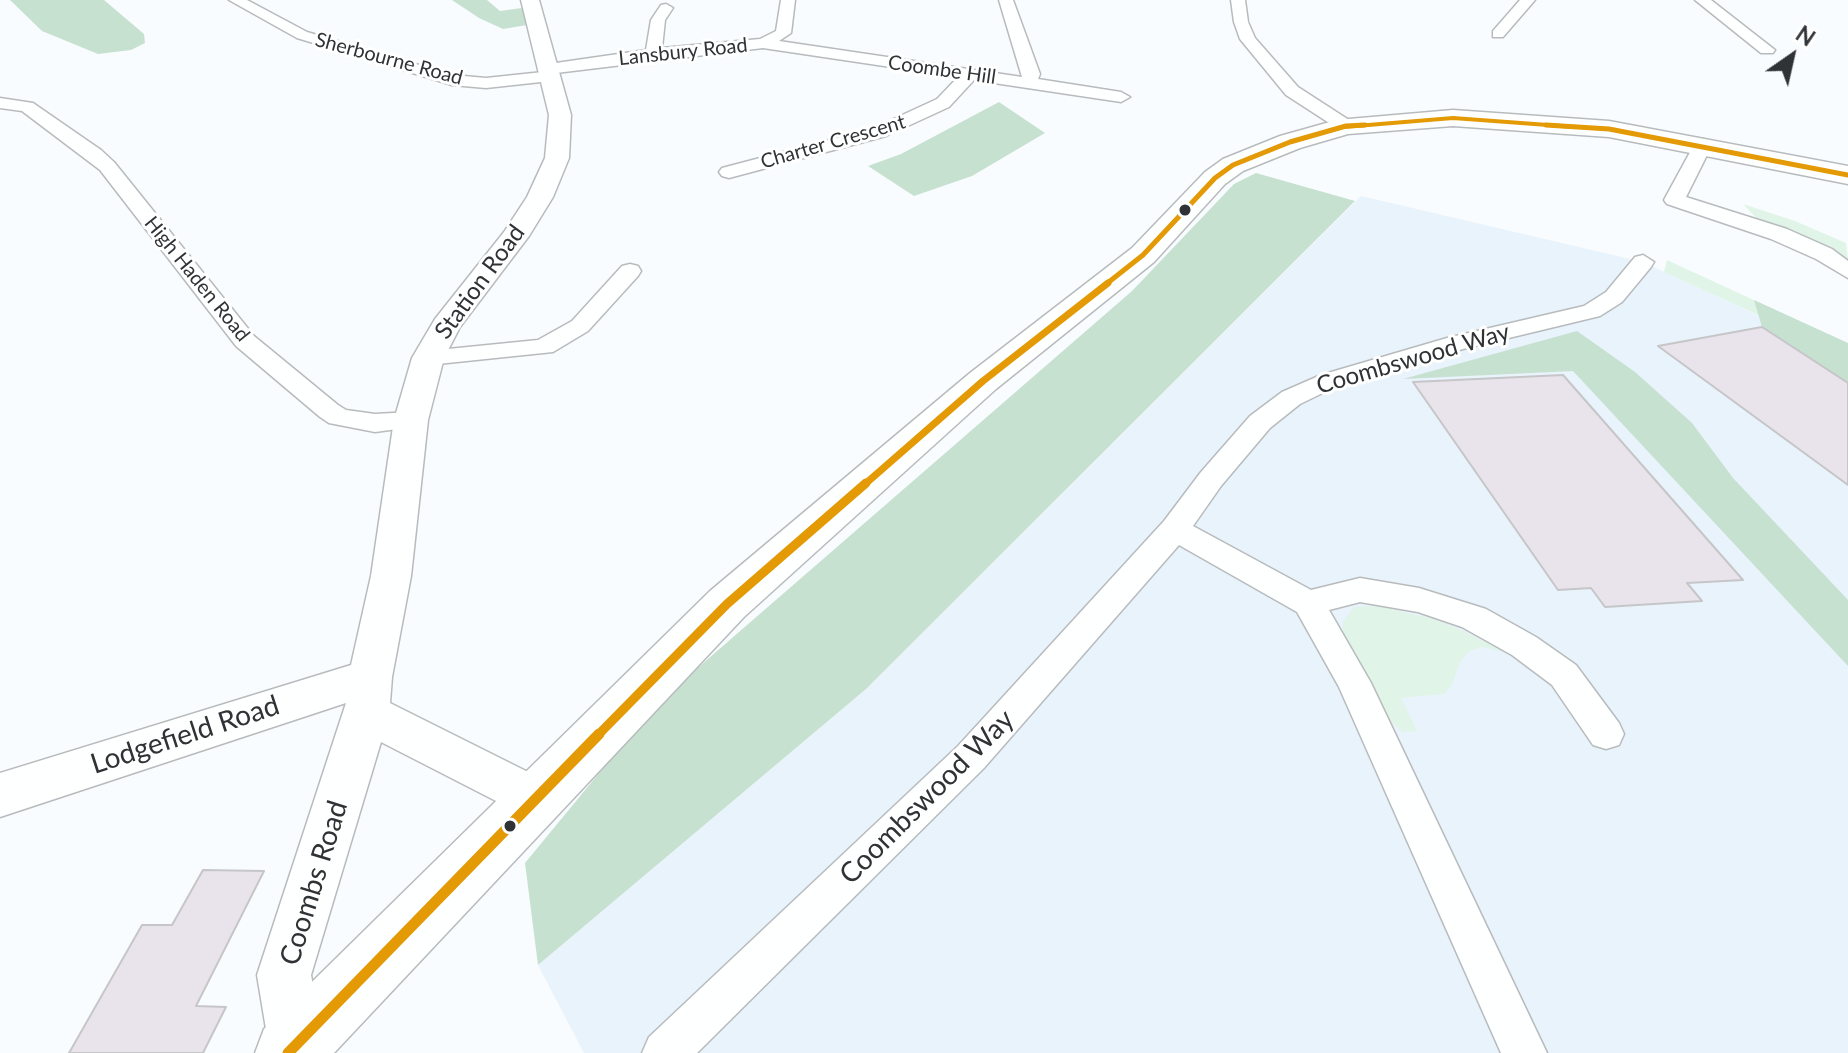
<!DOCTYPE html>
<style>
body{margin:0}
#map{position:relative;width:1848px;height:1053px;overflow:hidden;background:#f9fcfe;font-family:Lato,sans-serif}
canvas{display:block}
.north{position:absolute;left:1752px;top:16px;width:80px;height:80px;-webkit-text-stroke:6px #fff;paint-order:stroke;rotate:34deg;font-size:22px;font-weight:700;line-height:32px;text-align:center;color:#2f3335}
.north::after{content:'';display:block;margin:auto;width:28px;height:36px;background:#2f3335;clip-path:polygon(50% 0,100% 100%,50% 72%,0 100%)}
</style>
<div id="map">
<canvas width="1848" height="1053"></canvas>
<div class="north">N</div>
</div>
<script>
const ctx = document.querySelector('canvas').getContext('2d');
ctx.lineJoin = 'round';
function fillPath(path, color) { ctx.fillStyle = color; ctx.fill(path, 'evenodd'); }
const shape = rows => new Path2D(rows.map(r => 'M' + r).join(''));
function strokePath(path, color, width, dash) { ctx.strokeStyle = color; ctx.lineWidth = width; ctx.lineCap = dash ? 'butt' : 'round'; ctx.setLineDash(dash || []); ctx.stroke(path); }
function drawText(font, color, halo, rows, align = 'center') {
  ctx.font = font + ' Lato,sans-serif'; ctx.lineWidth = 6; ctx.setLineDash([]); ctx.textBaseline = 'middle'; ctx.strokeStyle = halo; ctx.fillStyle = color; for (const [text, x, y, turn = 0] of rows) {
    ctx.save(); ctx.translate(x, y); ctx.rotate((+turn || 0) * Math.PI / 180); ctx.textAlign = isNaN(turn) ? turn : align; if (halo) ctx.strokeText(text, 0, 0); ctx.fillText(text, 0, 0); ctx.restore();
  }
}
const built = shape([
 [1361,196,1643,262,1848,357,1848,1053,584,1053,538,965,866,689]
]);
const green = shape([
 [1743,204,1795,221,1846,243,1848,259,1805,236,1758,220],
 [1667,260,1836,338,1848,344,1824,345,1664,272],
 [1378,606,1433,619,1466,632,1504,652,1483,647,1471,650,1461,660,1451,686,1444,694,1401,698,1417,731,1403,732,1387,719,1367,674,1342,637,1343,622,1354,607]
]);
const forest = shape([
 [10,0,104,0,144,34,145,43,131,50,98,54,42,31],
 [452,0,487,0,500,11,522,8,527,25,503,29,479,18],
 [999,102,1045,133,972,176,914,196,868,166,901,154],
 [1256,173,1355,201,866,689,538,965,525,863,656,704,1132,291,1234,184],
 [1754,300,1848,343,1848,383,1762,327],
 [1577,331,1635,372,1692,423,1733,478,1848,600,1848,666,1573,371,1403,379]
]);
const building = shape([
 [1762,327,1848,383,1848,485,1658,346,1762,327],
 [1563,375,1743,580,1687,583,1702,601,1605,607,1591,588,1558,590,1413,382,1563,375],
 [203,870,264,871,196,1006,226,1007,203,1053,69,1053,142,925,172,925,203,870]
]);
const minor = shape([
 [229,0,247,0,307,32,453,75,486,78,543,72,543,66,549,64,646,50,651,20,661,5,666,4,673,8,665,20,662,48,760,39,776,31,781,0,795,0,791,33,779,41,1022,77,999,0,1013,0,1040,74,1038,79,1121,92,1130,97,1121,102,974,80,949,107,886,136,729,178,722,176,719,172,722,168,874,128,937,99,958,77,763,48,556,73,556,80,550,81,486,88,452,85,297,38,229,0],
 [1231,0,1245,0,1248,22,1255,38,1298,87,1352,122,1355,126,1352,130,1340,130,1286,95,1240,39,1234,22,1231,0],
 [1520,0,1535,0,1503,37,1493,37,1493,31,1520,0],
 [1695,0,1711,0,1775,50,1773,53,1761,53,1695,0],
 [0,98,33,103,101,150,114,162,254,336,338,405,346,410,375,414,411,412,420,414,424,420,420,426,375,432,329,423,320,417,236,346,100,170,22,111,0,108,0,98],
 [1703,139,1712,145,1686,197,1787,229,1832,249,1848,261,1848,278,1816,259,1771,239,1667,204,1664,200,1694,145,1703,139],
 [1643,255,1654,262,1651,267,1622,302,1600,316,1463,349,1339,385,1300,404,1270,428,1221,486,1193,526,1311,590,1360,578,1419,588,1486,609,1536,637,1576,665,1619,723,1624,734,1619,745,1606,749,1593,745,1552,685,1512,655,1462,627,1418,612,1360,602,1329,610,1371,683,1547,1053,1501,1053,1339,687,1297,612,1179,545,984,768,697,1053,642,1053,649,1037,958,746,1164,521,1201,472,1250,416,1282,392,1321,375,1447,338,1584,306,1606,292,1635,257,1643,255],
 [630,264,638,266,641,271,638,276,588,331,553,352,428,365,419,363,416,358,419,353,428,351,538,340,572,321,622,266,630,264]
]);
const tertiary = shape([
 [521,0,539,0,571,115,569,158,553,197,529,236,460,327,444,358,428,420,411,576,392,677,390,703,554,785,561,800,554,815,537,822,381,742,311,975,324,1044,320,1053,270,1053,257,975,346,703,0,817,0,773,351,665,371,576,394,420,412,358,435,319,504,232,527,197,545,158,549,115,521,0]
]);
const primary = shape([
 [1453,110,1609,121,1848,166,1848,184,1609,137,1453,126,1348,134,1300,148,1243,171,1225,184,1154,262,996,389,744,617,334,1053,255,1053,264,1029,710,591,970,373,1132,248,1205,172,1223,159,1280,136,1337,120,1453,110]
]);
const bus1Far4 = shape([
 [1344,127,1453,118,1575,127]
]);
const bus1Far3 = shape([
 [1546,125,1609,129,1848,175],
 [1105,285,1143,255,1215,178,1233,165,1290,142,1346,126,1365,125]
]);
const bus1Far2 = shape([
 [864,485,983,381,1108,283]
]);
const bus1Far1 = shape([
 [597,736,727,604,866,483]
]);
const bus1 = shape([
 [288,1053,599,734]
]);
const markers = [
 [1185,210,7,"#2f3335"],
 [510,826,7,"#2f3335"]
];
const farStreetnames = [
 ["Lansbury Road",683,52,-6],
 ["Sherbourne Road",389,59,15],
 ["Coombe Hill",942,70,8],
 ["Charter Crescent",833,142,-16],
 ["High Haden Road",197,279,51]
];
const streetNames = [
 ["Station Road",480,282,-54],
 ["Coombswood Way",1413,359,-16]
];
const nearStreetnames = [
 ["Lodgefield Road",185,735,-18],
 ["Coombswood Way",927,797,-45],
 ["Coombs Road",314,883,-73]
];
fillPath(built, '#e9f3fb');
fillPath(green, '#e1f4e8');
fillPath(forest, '#c6e1d0');
fillPath(building, '#e9e4ec');
strokePath(building, '#c6c6c8', 2);
strokePath(minor, '#b8bbbd', 3);
strokePath(tertiary, '#b8bbbd', 3);
strokePath(primary, '#b8bbbd', 3);
fillPath(minor, '#feffff');
fillPath(tertiary, '#feffff');
fillPath(primary, '#feffff');
strokePath(bus1Far4, '#e39a05', 4);
strokePath(bus1Far3, '#e39a05', 5);
strokePath(bus1Far2, '#e39a05', 7);
strokePath(bus1Far1, '#e39a05', 9);
strokePath(bus1, '#e39a05', 11);
for (const [x, y, r, color] of markers) { const dot = new Path2D(); dot.arc(x, y, r, 0, 2 * Math.PI); ctx.fillStyle = color; ctx.fill(dot); strokePath(dot, '#fff', 3); }
drawText('20px', '#2f3335', '#fff', farStreetnames);
drawText('24px', '#2f3335', '#fff', streetNames);
drawText('28px', '#2f3335', '#fff', nearStreetnames);
</script>
